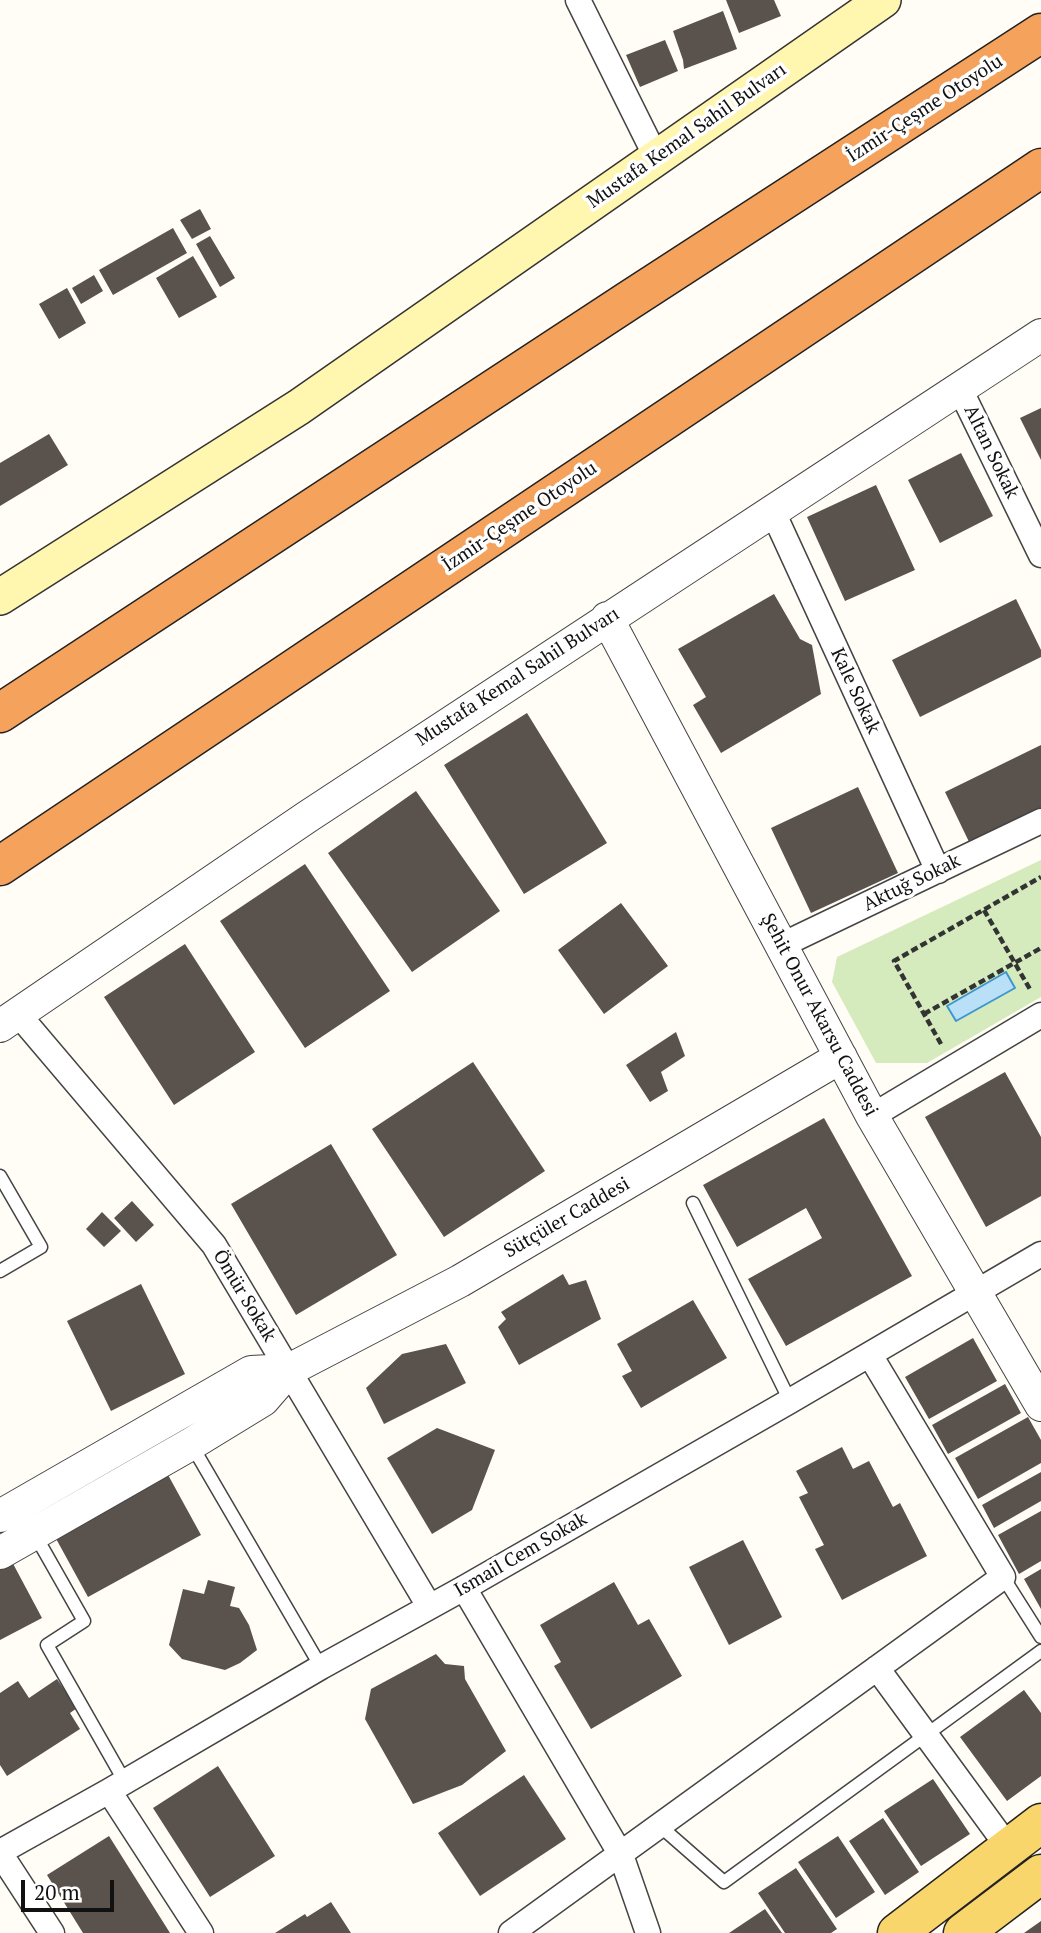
<!DOCTYPE html>
<meta charset="utf-8">
<style>
body{margin:0}
#map{position:relative;width:1041px;height:1933px;overflow:hidden;background:#fffdf5;font-family:"PT Serif",serif}
canvas{display:block}
.scale{position:absolute;left:21px;top:1880px;width:93px;height:32px;box-sizing:border-box;border:4px solid #111;border-top:0;padding-left:9px;font-size:21px;line-height:24px;white-space:nowrap;color:#111;-webkit-text-stroke:5px #fff;paint-order:stroke}
</style>
<div id="map">
<canvas width="1041" height="1933"></canvas>
<div class="scale">20 m</div>
</div>
<script>
const ctx = document.querySelector('canvas').getContext('2d');
ctx.lineJoin = 'round';
function fillPath(path, color) { ctx.fillStyle = color; ctx.fill(path, 'evenodd'); }
const shape = rows => new Path2D(rows.map(r => 'M' + r).join(''));
function strokePath(path, color, width, dash) { ctx.strokeStyle = color; ctx.lineWidth = width; ctx.lineCap = dash ? 'butt' : 'round'; ctx.setLineDash(dash || []); ctx.stroke(path); }
function drawText(font, color, halo, rows, align = 'center') {
  ctx.font = font + ' "PT Serif",serif'; ctx.lineWidth = 7; ctx.setLineDash([]); ctx.textBaseline = 'middle'; ctx.strokeStyle = halo; ctx.fillStyle = color; for (const [text, x, y, turn = 0] of rows) {
    ctx.save(); ctx.translate(x, y); ctx.rotate((+turn || 0) * Math.PI / 180); ctx.textAlign = isNaN(turn) ? turn : align; if (halo) ctx.strokeText(text, 0, 0); ctx.fillText(text, 0, 0); ctx.restore();
  }
}
const green = shape([
 [1041,860,1041,997,927,1063,876,1063,832,982,837,957]
]);
const water = shape([
 [1006,972,1015,988,956,1021,947,1006,1006,972]
]);
const building = shape([
 [726,0,774,0,781,16,739,33],
 [723,11,737,49,684,69,683,60,673,31],
 [665,40,678,71,640,87,626,55],
 [200,209,211,229,192,239,180,220],
 [173,228,187,253,113,295,99,270],
 [210,236,235,278,220,287,196,244],
 [193,256,217,297,179,318,156,278],
 [94,275,103,291,81,304,72,288],
 [67,288,86,323,59,339,39,304],
 [1041,408,1041,460,1020,418],
 [49,434,68,465,0,506,0,463],
 [961,453,993,516,940,543,908,480],
 [876,485,915,570,845,601,807,517],
 [774,594,800,639,812,645,821,694,721,753,693,705,706,697,678,649],
 [1016,599,1041,650,1041,657,920,717,892,660],
 [527,713,607,843,524,894,444,765],
 [1041,745,1041,812,971,846,945,792],
 [858,787,898,873,811,913,771,828],
 [416,791,500,911,412,972,328,853],
 [305,864,390,991,305,1048,220,921],
 [621,903,668,966,604,1014,558,950],
 [185,944,255,1052,174,1105,104,997],
 [676,1032,685,1056,661,1072,668,1091,650,1102,626,1065],
 [473,1062,545,1171,444,1237,372,1129],
 [1005,1072,1041,1137,1041,1196,986,1227,925,1117],
 [824,1118,912,1276,786,1346,748,1279,822,1238,806,1208,737,1247,703,1185],
 [331,1144,397,1255,296,1315,231,1204],
 [132,1201,154,1225,136,1242,114,1218],
 [102,1212,121,1231,104,1247,86,1229],
 [563,1274,569,1285,586,1280,601,1319,519,1365,498,1327,506,1319,501,1312],
 [141,1284,185,1374,111,1411,67,1321],
 [693,1300,727,1358,641,1408,622,1376,632,1371,617,1344],
 [973,1338,997,1381,929,1419,905,1377],
 [446,1344,466,1383,384,1424,366,1388,402,1354],
 [1005,1384,1021,1413,948,1454,932,1425],
 [1028,1417,1041,1440,1041,1463,978,1499,955,1458],
 [437,1428,495,1450,472,1510,432,1534,387,1458],
 [842,1447,853,1469,869,1461,893,1507,900,1503,927,1556,842,1600,815,1549,824,1545,799,1497,808,1493,796,1471],
 [1041,1472,1041,1501,994,1528,982,1505],
 [167,1473,201,1535,88,1597,54,1535],
 [1041,1511,1041,1561,1019,1574,998,1535],
 [743,1540,782,1617,729,1645,689,1567],
 [10,1558,42,1618,0,1640,0,1564],
 [1041,1569,1041,1609,1024,1579],
 [208,1580,235,1587,230,1606,239,1608,249,1625,257,1650,240,1663,225,1670,182,1659,169,1645,183,1589,204,1594],
 [614,1582,638,1625,649,1619,682,1676,591,1729,554,1666,561,1662,540,1625],
 [436,1654,445,1664,464,1666,465,1679,506,1751,462,1785,413,1804,365,1719,371,1689],
 [57,1679,77,1708,70,1713,80,1729,7,1776,0,1765,0,1693,18,1681,29,1698],
 [1024,1690,1041,1713,1041,1776,1007,1801,960,1737],
 [218,1766,275,1856,210,1897,153,1808],
 [524,1775,566,1839,480,1896,438,1833],
 [933,1779,970,1834,921,1866,884,1811],
 [883,1818,919,1872,885,1895,849,1841],
 [109,1836,170,1933,83,1933,47,1875],
 [838,1836,875,1892,836,1918,798,1862],
 [796,1868,837,1929,831,1933,785,1933,758,1893],
 [331,1902,351,1933,275,1933,305,1914,307,1917],
 [765,1909,782,1933,729,1933],
 [1041,1921,1041,1933,1024,1933]
]);
const path = shape([
 [984,910,1031,991],
 [924,1014,1041,948],
 [941,1044,894,961,1041,877]
]);
const service = shape([
 [0,1176,41,1247,0,1271],
 [693,1203,790,1401],
 [191,1444,321,1667],
 [34,1533,84,1621,47,1645,125,1782],
 [1003,1577,1041,1637],
 [660,1826,724,1882,1041,1651]
]);
const minor = shape([
 [578,0,656,157],
 [959,387,1041,555],
 [773,512,938,871],
 [782,945,1041,821],
 [18,1014,214,1245,429,1606],
 [872,1116,1041,1015],
 [464,1588,621,1855,648,1933],
 [877,1668,1008,1847],
 [109,1791,201,1933],
 [0,1852,109,1791,321,1667,464,1588,790,1401,1041,1254],
 [0,1853,52,1933],
 [511,1933,1003,1577,870,1355]
]);
const tertiary = shape([
 [607,618,872,1116,1041,1405],
 [0,1026,307,817,1041,335],
 [0,1516,251,1372,289,1370],
 [0,1553,191,1444,263,1400,289,1370,460,1281,841,1057]
]);
const secondary = shape([
 [0,597,299,407,883,0]
]);
const primary = shape([
 [897,1933,1041,1823],
 [963,1933,1041,1874]
]);
const motorway = shape([
 [0,713,628,301,1041,33],
 [0,866,1041,168]
]);
const streetNames = [
 ["İzmir-Çeşme Otoyolu",925,109,-33],
 ["Mustafa Kemal Sahil Bulvarı",687,136,-35],
 ["Altan Sokak",991,452,64],
 ["İzmir-Çeşme Otoyolu",520,517,-34],
 ["Mustafa Kemal Sahil Bulvarı",518,677,-33],
 ["Kale Sokak",855,691,65],
 ["Aktuğ Sokak",912,883,-26],
 ["Şehit Onur Akarsu Caddesi",819,1015,62],
 ["Sütçüler Caddesi",567,1218,-30],
 ["Ömür Sokak",244,1296,59],
 ["Ismail Cem Sokak",521,1555,-30]
];
fillPath(green, '#d5ebbd');
fillPath(water, '#b9e0f7');
strokePath(water, '#3f96cf', 2);
fillPath(building, '#5a524d');
strokePath(service, '#444', 15);
strokePath(minor, '#444', 27);
strokePath(tertiary, '#444', 34);
strokePath(secondary, '#333', 38);
strokePath(primary, '#222', 41);
strokePath(motorway, '#222', 41);
strokePath(path, '#333', 4.5, [7, 3.5]);
strokePath(service, '#fff', 12);
strokePath(minor, '#fff', 24);
strokePath(tertiary, '#fff', 32);
strokePath(secondary, '#fff6b0', 35);
strokePath(primary, '#f9d66b', 38);
strokePath(motorway, '#f5a25d', 38);
drawText('19px', '#111', '#fff', streetNames);
</script>
